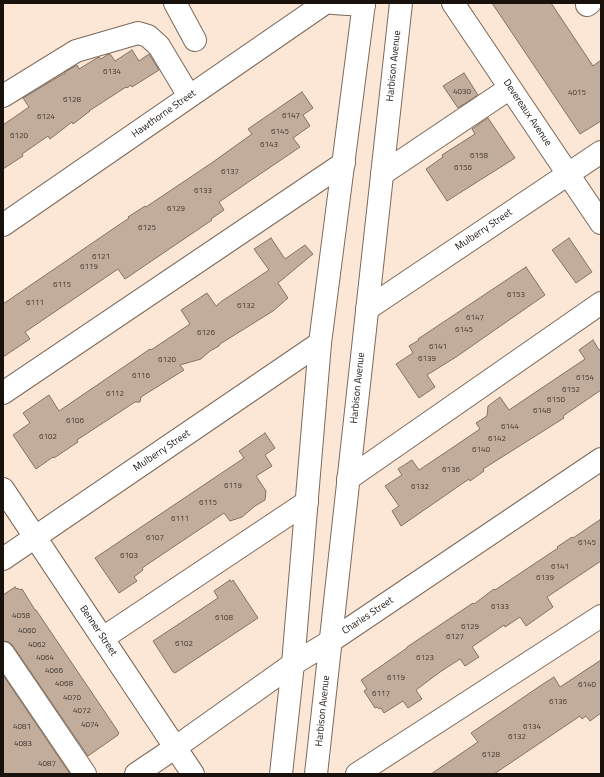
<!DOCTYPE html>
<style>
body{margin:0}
#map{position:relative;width:604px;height:777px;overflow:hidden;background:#fce6d5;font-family:"Titillium Web",sans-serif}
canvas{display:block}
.frame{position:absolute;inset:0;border:4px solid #19120c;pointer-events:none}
</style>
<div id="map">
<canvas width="604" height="777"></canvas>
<div class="frame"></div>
</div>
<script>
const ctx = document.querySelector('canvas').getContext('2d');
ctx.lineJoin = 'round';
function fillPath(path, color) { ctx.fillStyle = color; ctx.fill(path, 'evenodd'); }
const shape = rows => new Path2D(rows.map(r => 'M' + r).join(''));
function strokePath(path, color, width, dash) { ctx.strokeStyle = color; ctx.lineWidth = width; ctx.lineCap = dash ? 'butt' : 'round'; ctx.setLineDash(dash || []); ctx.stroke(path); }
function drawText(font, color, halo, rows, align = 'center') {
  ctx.font = font + ' "Titillium Web",sans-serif'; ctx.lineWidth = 3; ctx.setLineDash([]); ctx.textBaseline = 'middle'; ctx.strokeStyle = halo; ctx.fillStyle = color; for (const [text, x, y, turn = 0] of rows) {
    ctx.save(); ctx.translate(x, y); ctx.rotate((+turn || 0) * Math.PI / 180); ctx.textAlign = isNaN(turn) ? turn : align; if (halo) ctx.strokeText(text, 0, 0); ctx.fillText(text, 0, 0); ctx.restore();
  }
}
const building = shape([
 [492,3,551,3,593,66,601,60,601,121,580,134,492,3],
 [132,50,139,61,149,54,159,70,132,87,131,85,127,88,126,87,89,111,90,111,73,124,72,122,50,139,48,136,22,154,23,156,3,169,3,125,29,107,23,98,63,74,65,74,65,72,77,65,79,69,97,58,99,57,101,59,107,55,110,54,115,61,132,50],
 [464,73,478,95,458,108,443,86,464,73],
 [302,92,313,108,303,115,310,126,293,138,300,147,219,202,224,210,211,219,212,220,125,279,118,269,25,332,30,339,3,357,3,304,129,218,128,217,145,206,146,207,213,162,252,134,248,129,302,92],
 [488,118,515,158,447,201,426,169,443,157,442,155,475,134,472,129,488,118],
 [271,238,285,259,305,245,313,254,278,283,288,298,273,311,220,344,219,346,210,351,201,359,180,365,184,370,141,397,140,402,135,402,77,440,78,442,54,458,53,457,36,469,13,435,30,423,23,413,49,395,59,411,150,349,151,350,190,324,181,310,207,293,216,306,222,301,269,270,254,249,271,238],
 [569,238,592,272,576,283,552,250,569,238],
 [526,267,545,295,456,357,427,375,435,387,419,398,396,364,413,353,409,346,419,340,418,339,526,267],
 [593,340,599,350,601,349,601,390,563,416,564,418,483,469,484,471,470,481,469,479,401,526,392,511,399,506,385,486,402,475,398,469,412,460,419,470,449,450,480,429,476,423,487,416,488,406,500,397,509,410,585,359,579,350,593,340],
 [265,433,275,448,265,455,272,466,256,476,266,491,265,500,255,506,242,517,230,521,224,513,142,568,143,570,134,577,137,581,119,593,95,558,244,458,239,451,265,433],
 [601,519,601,561,547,597,553,607,526,626,520,617,505,627,504,625,472,647,479,657,465,666,460,659,440,672,416,690,422,699,408,708,403,701,384,713,381,708,379,709,377,707,375,708,364,691,367,689,361,680,407,648,407,647,473,603,474,604,494,589,495,590,558,548,557,547,572,537,573,538,601,519],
 [230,580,231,582,233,580,258,618,175,673,174,672,173,672,153,641,218,598,214,591,230,580],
 [15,587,16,589,18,588,20,590,22,589,35,610,36,610,109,718,119,733,118,734,118,735,88,756,13,646,9,642,3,641,3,595,15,587],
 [601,660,601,713,590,721,586,716,582,719,580,716,494,774,431,774,478,742,471,733,543,684,554,677,560,687,601,660],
 [3,675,70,774,3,774,3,675]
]);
const minor = shape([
 [175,3,195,40],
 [333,3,364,5],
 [453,3,601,223],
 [587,5,590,3],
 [3,96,76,51,138,33,148,36,159,46,189,96],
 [382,174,510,88],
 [3,225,325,3],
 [367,309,601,152],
 [3,393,344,163],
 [348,479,601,303],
 [3,489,193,774],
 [3,559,320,343],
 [103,638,307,502],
 [3,653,85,774],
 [136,774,176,747,293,664,331,641,601,459],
 [357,774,601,616]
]);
const major = shape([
 [281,774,293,664,320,343,364,3],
 [316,774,401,3]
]);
const numberNames = [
 ["6134",112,72],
 ["4030",462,92],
 ["4015",577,93],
 ["6128",72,100],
 ["6147",291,116],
 ["6124",46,117],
 ["6145",280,132],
 ["6120",19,136],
 ["6143",269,145],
 ["6158",479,156],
 ["6156",463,168],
 ["6137",230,172],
 ["6133",203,191],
 ["6129",176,209],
 ["6125",147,228],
 ["6121",101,257],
 ["6119",89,267],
 ["6115",62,285],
 ["6153",516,295],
 ["6111",35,303],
 ["6132",246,306],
 ["6147",475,318],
 ["6145",464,330],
 ["6126",206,333],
 ["6141",438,347],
 ["6139",427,359],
 ["6120",167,360],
 ["6116",141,376],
 ["6154",585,378],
 ["6152",571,390],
 ["6112",115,394],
 ["6150",556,400],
 ["6148",542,411],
 ["6106",75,421],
 ["6144",510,427],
 ["6102",48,437],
 ["6142",497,439],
 ["6140",481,450],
 ["6136",451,470],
 ["6119",233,486],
 ["6132",420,487],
 ["6115",208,503],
 ["6111",180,519],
 ["6107",155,538],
 ["6145",587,543],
 ["6103",129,556],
 ["6141",560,567],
 ["6139",545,578],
 ["6133",500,607],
 ["4058",21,616],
 ["6108",224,618],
 ["6129",470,627],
 ["4060",27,631],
 ["6127",455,637],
 ["6102",184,644],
 ["4062",37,645],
 ["4064",45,658],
 ["6123",425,658],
 ["4066",54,671],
 ["6119",396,678],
 ["4068",64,684],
 ["6140",587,685],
 ["6117",381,694],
 ["4070",72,698],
 ["6136",558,702],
 ["4072",82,711],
 ["4074",90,725],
 ["4081",22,727],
 ["6134",532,727],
 ["6132",517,737],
 ["4083",23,744],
 ["6128",491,755],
 ["4087",47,764]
];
const streetNames = [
 ["Harbison Avenue",394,66,-84],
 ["Devereaux Avenue",527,113,56],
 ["Hawthorne Street",164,114,-35],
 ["Mulberry Street",484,230,-34],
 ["Harbison Avenue",358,388,-84],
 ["Mulberry Street",162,451,-34],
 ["Charles Street",368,616,-34],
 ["Benner Street",98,631,56],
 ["Harbison Avenue",323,711,-84]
];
fillPath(building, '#c2ad9d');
strokePath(building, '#857263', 1);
strokePath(minor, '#7c695a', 24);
strokePath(major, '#7c695a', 24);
strokePath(minor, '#fff', 22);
strokePath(major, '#fff', 22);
drawText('8px', '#433930', null, numberNames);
drawText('10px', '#19120c', '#fff', streetNames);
</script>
